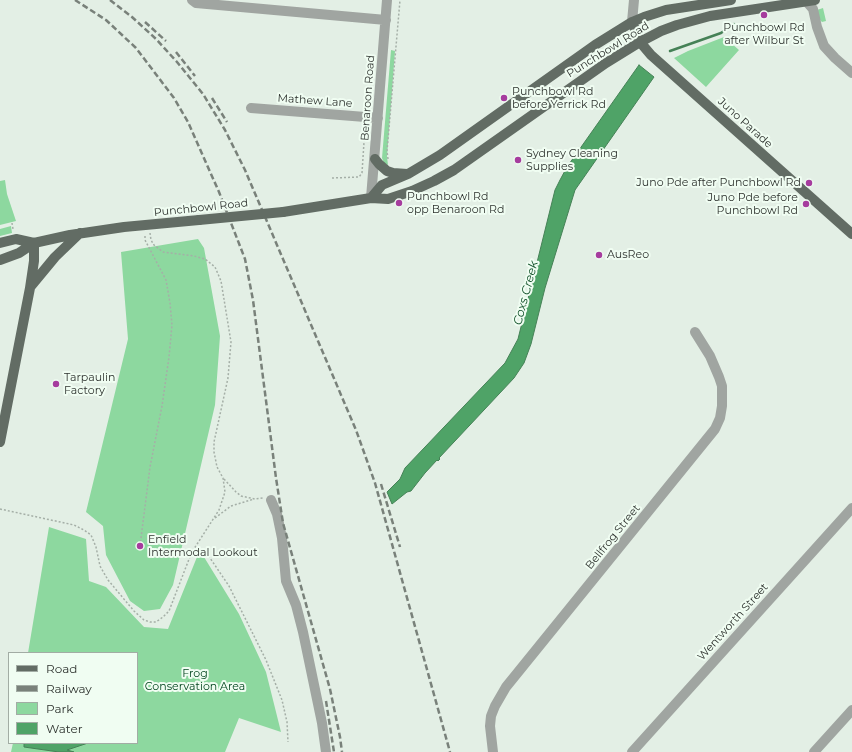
<!DOCTYPE html>
<style>
body{margin:0}
#map{position:relative;width:852px;height:752px;overflow:hidden;background:#e3efe5;font-family:Montserrat,sans-serif}
canvas{display:block}
.legend{position:absolute;left:8px;top:652px;width:130px;height:92px;box-sizing:border-box;background:#f0fdf2;border:1px solid #a2aca4;margin:0;padding:5px 7px;list-style:none;font-size:12px;color:#2e332f}
.legend li{display:flex;align-items:center;gap:8px;height:20px}
.legend b{width:20px;border:1px solid #a2aca4}
</style>
<div id="map">
<canvas width="852" height="752"></canvas>
<ul class="legend">
<li><b style="height:5px;background:#626c64"></b>Road</li>
<li><b style="height:5px;background:#79817a"></b>Railway</li>
<li><b style="height:11px;background:#8dd89f"></b>Park</li>
<li><b style="height:11px;background:#4fa367"></b>Water</li>
</ul>
</div>
<script>
const ctx = document.querySelector('canvas').getContext('2d');
ctx.lineJoin = 'round';
function fillPath(path, color) { ctx.fillStyle = color; ctx.fill(path, 'evenodd'); }
const shape = rows => new Path2D(rows.map(r => 'M' + r).join(''));
function strokePath(path, color, width, dash) { ctx.strokeStyle = color; ctx.lineWidth = width; ctx.lineCap = dash ? 'butt' : 'round'; ctx.setLineDash(dash || []); ctx.stroke(path); }
function drawText(font, color, halo, rows, align = 'center') {
  ctx.font = font + ' Montserrat,sans-serif'; ctx.lineWidth = 4; ctx.setLineDash([]); ctx.textBaseline = 'middle'; ctx.strokeStyle = halo; ctx.fillStyle = color; for (const [text, x, y, turn = 0] of rows) {
    ctx.save(); ctx.translate(x, y); ctx.rotate((+turn || 0) * Math.PI / 180); ctx.textAlign = isNaN(turn) ? turn : align; if (halo) ctx.strokeText(text, 0, 0); ctx.fillText(text, 0, 0); ctx.restore();
  }
}
const green = shape([
 [823,8,826,21,822,22,820,20,817,10],
 [724,37,739,50,706,87,674,58,688,51],
 [391,50,395,51,387,157,388,165,384,163,382,158],
 [5,180,7,194,16,221,0,225,0,181],
 [11,226,12,233,0,236,0,229],
 [198,239,204,248,220,336,215,405,173,585,160,609,144,611,130,601,106,555,103,526,86,512,128,339,121,252],
 [49,527,86,539,89,581,106,587,144,627,168,629,197,557,204,557,239,614,266,672,281,732,239,718,225,752,11,752,13,743,137,743,137,653,28,653]
]);
const water = shape([
 [639,65,654,77,575,190,545,288,531,344,524,363,514,378,439,458,440,459,438,461,437,460,425,473,411,491,407,492,392,504,387,492,400,479,405,468,505,363,518,339,555,190,560,180,567,167,639,65],
 [24,743,88,743,67,750,74,752,59,752,24,747,24,743]
]);
const stream = shape([
 [670,51,721,33,734,24]
]);
const path = shape([
 [388,159,387,151,400,0],
 [332,178,359,177,362,173,365,127],
 [12,223,13,229],
 [150,233,151,240,154,245,163,252,194,256,205,259,215,267,221,281,231,342,228,378,214,442,214,452,217,467,223,478,225,492,219,510,192,552],
 [224,479,236,492,241,496,255,499,263,498],
 [0,509,74,525,84,530,91,535,96,547,100,566,108,580,134,611,144,620,150,622,156,622,163,617,169,611,191,554,199,551,204,552,210,558,229,586,266,660,282,700,287,722,288,742],
 [215,518,231,506,254,499],
 [140,546,150,467,162,406,169,357,172,325,170,303,166,280,145,240,145,235]
]);
const minor = shape([
 [192,0,196,3,386,20],
 [806,1,813,9,817,27,824,46,835,58,852,73],
 [632,22,634,0],
 [251,108,378,118],
 [371,198,387,0],
 [271,500,277,514,282,538,286,581,296,605,303,632,322,723,326,752],
 [493,752,490,726,491,716,495,706,506,687,715,429,720,418,722,406,722,386,719,377,710,356,695,332],
 [632,752,852,508],
 [814,752,852,710]
]);
const major = shape([
 [632,22,640,42,651,55,852,234],
 [375,159,379,164,387,171,393,173,407,174],
 [371,198,382,185,408,174,440,155,595,45,632,22,644,17,666,10,731,0],
 [283,212,371,198,388,199,412,191,434,181,454,170,606,63,640,42,661,31,677,25,710,16,815,0],
 [0,243,16,239,34,243],
 [0,260,19,253,34,243,70,235,124,227,199,220],
 [31,286,55,257,80,233],
 [0,442,30,288,34,261,34,243]
]);
const rail = shape([
 [75,0,106,20,136,48,174,98,188,122,219,192,245,259,253,300,276,478,283,523,330,689,340,737,342,752],
 [110,0,132,17,156,39,177,62,203,94,225,130,245,170,356,430,375,483,450,752],
 [145,22,166,41],
 [176,52,195,76],
 [212,98,227,122],
 [381,484,400,547],
 [326,701,334,752]
]);
const majorBridge = shape([
 [199,220,283,212]
]);
const markers = [
 [764,15,4,"#a63c9e"],
 [504,98,4,"#a63c9e"],
 [518,160,4,"#a63c9e"],
 [809,183,4,"#a63c9e"],
 [399,203,4,"#a63c9e"],
 [806,204,4,"#a63c9e"],
 [599,255,4,"#a63c9e"],
 [56,384,4,"#a63c9e"],
 [140,546,4,"#a63c9e"]
];
const poiNames = [
 ["Punchbowl Rd",764,28,"center"],
 ["after Wilbur St",764,41,"center"],
 ["Punchbowl Rd",512,92],
 ["before Yerrick Rd",512,105],
 ["Sydney Cleaning",526,154],
 ["Supplies",526,167],
 ["Juno Pde after Punchbowl Rd",801,183,"right"],
 ["Punchbowl Rd",407,197],
 ["opp Benaroon Rd",407,210],
 ["Juno Pde before",798,198,"right"],
 ["Punchbowl Rd",798,211,"right"],
 ["AusReo",607,255],
 ["Tarpaulin",64,378],
 ["Factory",64,391],
 ["Enfield",148,540],
 ["Intermodal Lookout",148,553]
];
const streetNames = [
 ["Punchbowl Road",608,50,-32],
 ["Benaroon Road",368,98,-86],
 ["Mathew Lane",315,101,4],
 ["Juno Parade",745,123,42],
 ["Punchbowl Road",201,208,-6],
 ["Bellfrog Street",613,537,-51],
 ["Wentworth Street",733,622,-48]
];
const parkNames = [
 ["Frog",195,674],
 ["Conservation Area",195,687]
];
const waterNames = [
 ["Coxs Creek",526,293,-75]
];
fillPath(green, '#8dd89f');
fillPath(water, '#4fa367');
strokePath(water, '#458156', 1);
strokePath(stream, '#458156', 2.5);
strokePath(path, '#a5afa7', 1.5, [2, 2]);
strokePath(minor, '#a0a5a1', 10);
strokePath(major, '#626c64', 10);
strokePath(rail, '#79817a', 2.5, [6, 3]);
strokePath(majorBridge, '#626c64', 10);
for (const [x, y, r, color] of markers) { const dot = new Path2D(); dot.arc(x, y, r, 0, 2 * Math.PI); ctx.fillStyle = color; ctx.fill(dot); strokePath(dot, '#f0fdf2', 1.5); }
drawText('11px', '#2e332f', '#f0fdf2', poiNames, 'left');
drawText('11px', '#2e332f', '#f0fdf2', streetNames);
drawText('11px', '#02451e', '#f0fdf2', parkNames);
drawText('italic 12px', '#0c4c24', '#f0fdf2', waterNames);
</script>
